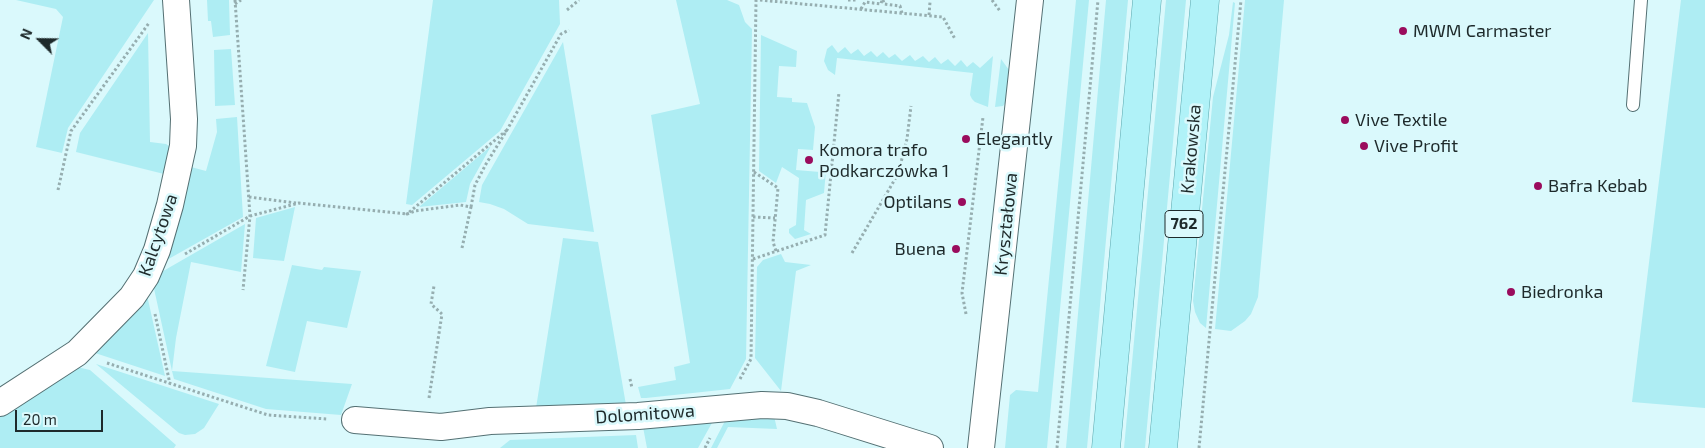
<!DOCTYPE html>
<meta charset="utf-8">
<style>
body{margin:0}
#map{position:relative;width:1705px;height:448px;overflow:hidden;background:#daf9fc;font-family:"Exo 2",sans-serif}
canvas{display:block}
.north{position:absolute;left:15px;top:15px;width:50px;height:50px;-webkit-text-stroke:4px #daf9fc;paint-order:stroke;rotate:293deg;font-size:14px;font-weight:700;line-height:20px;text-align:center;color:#1e2a2b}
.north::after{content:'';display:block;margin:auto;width:18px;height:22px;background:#1e2a2b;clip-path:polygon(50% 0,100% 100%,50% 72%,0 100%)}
.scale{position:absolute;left:15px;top:410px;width:88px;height:22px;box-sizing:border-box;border:2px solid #1e2a2b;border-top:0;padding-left:6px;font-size:15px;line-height:18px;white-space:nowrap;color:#1e2a2b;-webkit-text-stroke:4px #daf9fc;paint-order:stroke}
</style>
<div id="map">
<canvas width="1705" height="448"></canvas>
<div class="north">N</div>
<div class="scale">20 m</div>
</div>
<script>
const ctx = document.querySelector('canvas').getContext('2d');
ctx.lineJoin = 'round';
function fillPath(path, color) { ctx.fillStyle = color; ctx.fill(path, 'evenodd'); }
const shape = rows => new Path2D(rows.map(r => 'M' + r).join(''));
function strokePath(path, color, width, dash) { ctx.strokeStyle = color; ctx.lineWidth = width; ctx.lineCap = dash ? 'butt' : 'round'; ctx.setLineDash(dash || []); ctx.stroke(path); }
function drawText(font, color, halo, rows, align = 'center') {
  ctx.font = font + ' "Exo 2",sans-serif'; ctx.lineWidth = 5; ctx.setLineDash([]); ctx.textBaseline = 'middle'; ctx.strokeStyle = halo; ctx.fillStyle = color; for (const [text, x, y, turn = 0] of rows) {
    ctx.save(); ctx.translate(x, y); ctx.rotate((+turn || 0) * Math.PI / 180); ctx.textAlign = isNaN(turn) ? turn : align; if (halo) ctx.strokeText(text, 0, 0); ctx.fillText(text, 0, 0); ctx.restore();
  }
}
const green = shape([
 [16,0,154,0,68,128,62,153,36,147,63,17,56,9],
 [207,0,229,0,230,35,213,37,211,21,208,21],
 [433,0,559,0,560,24,500,131,412,205,406,204],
 [676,0,727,0,739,5,745,22,752,29,746,359,730,389,646,398,641,398,638,387,676,380,674,367,690,363,651,115,700,104],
 [1076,0,1089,0,1047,448,1005,448,1010,395,1016,390,1038,392],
 [1106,0,1128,0,1118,108,1087,448,1066,448],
 [1166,0,1186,0,1145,448,1124,448],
 [1245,0,1284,0,1258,297,1251,314,1245,321,1231,331,1215,329],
 [1681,0,1705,0,1705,408,1632,402],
 [1233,2,1235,3,1206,328,1200,323,1195,312,1193,301,1213,97,1229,35],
 [148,33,150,142,166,144,175,150,168,175,76,152,80,133],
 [761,35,797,51,796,67,779,66,777,97,792,98,792,102,807,103,815,127,813,150,798,149,796,170,820,172,821,170,826,170,824,193,806,200,804,230,811,234,795,239,789,233,789,229,796,225,799,178,782,167,776,183,759,171],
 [563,42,594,232,528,224,504,209,490,204,479,202,482,185],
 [832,45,838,53,845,47,851,54,858,49,864,56,871,51,877,57,883,52,889,58,895,54,902,61,910,55,915,61,923,56,929,62,935,57,941,64,948,59,955,66,961,60,967,67,973,62,980,68,993,56,988,107,975,102,972,99,970,95,973,73,837,58,835,75,828,70,824,61,827,49],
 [231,49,235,105,215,106,214,50],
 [1001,59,1009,70,1006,102,1003,106,995,107],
 [237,117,243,217,165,261,191,167,206,171,217,132,216,119],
 [491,146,470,184,466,202,419,207],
 [295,207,284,261,253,258,256,218],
 [245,224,241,272,191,262,176,338,172,371,352,384,341,415,266,409,174,379,172,371,153,284,158,274],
 [563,238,598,242,626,405,536,408],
 [781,254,785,262,811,265,796,271,781,391,755,358,757,267,763,260],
 [292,265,322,270,324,267,361,271,347,328,307,321,295,372,266,366],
 [147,295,165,376,92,352],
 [96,364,219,404,204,428,195,434,185,435,179,433],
 [73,366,90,370,176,445,174,448,0,448,0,412],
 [774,416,777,429,728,427,717,448,711,448,726,419],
 [713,421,698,448,647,448,643,427],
 [636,435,638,448,500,448,510,440]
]);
const path = shape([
 [235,0,250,216,243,290],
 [760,0,943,17,955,39],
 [848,0,856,0],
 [883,0,884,4,900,6,902,13],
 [992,0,1000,11],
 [235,4,241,0],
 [861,9,865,2,881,4,882,0],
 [567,10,579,0],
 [929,15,930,2],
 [754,172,778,188,773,242,776,251],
 [58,190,71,131,149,23],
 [249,197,296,203],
 [471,207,475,185,486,164,507,130,561,34,569,30],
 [753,217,775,218],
 [462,248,471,207,460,205,415,211,407,214,507,130],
 [852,253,898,174,907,139,911,106],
 [185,254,250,216,299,203,407,214],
 [753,259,825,235,839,92],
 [155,314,170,384],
 [966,314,962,293,983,117],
 [107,363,268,415,327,419],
 [630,379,632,388],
 [740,379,751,359,756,0],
 [429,398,442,314,431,304,434,286],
 [705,448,710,438],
 [1057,448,1098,0],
 [1199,448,1241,0]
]);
const service = shape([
 [1633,105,1641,0]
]);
const minor = shape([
 [0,403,77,353,132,297,146,276,157,250,170,205,183,146,184,119,176,0],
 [355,420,441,427,490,421,638,416,762,405,787,406,818,413,930,448],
 [981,448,1030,0]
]);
const primary = shape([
 [1106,448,1147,0],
 [1163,448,1205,0]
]);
const markers = [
 [1403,31,5,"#9a0c5d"],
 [1345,120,5,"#9a0c5d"],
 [966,139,5,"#9a0c5d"],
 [1364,146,5,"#9a0c5d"],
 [809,160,5,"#9a0c5d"],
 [1538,186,5,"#9a0c5d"],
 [962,202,5,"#9a0c5d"],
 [956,249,5,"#9a0c5d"],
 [1511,292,5,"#9a0c5d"]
];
const shields = [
 [1184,224,38]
];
const shieldNames = [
 ["762",1184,224]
];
const poiNames = [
 ["MWM Carmaster",1413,31],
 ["Vive Textile",1355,120],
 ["Elegantly",976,139],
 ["Vive Profit",1374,146],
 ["Komora trafo",819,150],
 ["Podkarczówka 1",819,171],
 ["Bafra Kebab",1548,186],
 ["Optilans",952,202,"right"],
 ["Buena",946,249,"right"],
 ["Biedronka",1521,292]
];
const streetNames = [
 ["Krakowska",1191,149,-85],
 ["Kryształowa",1006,224,-84],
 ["Kalcytowa",158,235,-71],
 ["Dolomitowa",645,414,-4]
];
fillPath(green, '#aeedf3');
strokePath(service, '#547073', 14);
strokePath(minor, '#547073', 28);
strokePath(primary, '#5aa7ae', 29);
strokePath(path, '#96aeb0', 3, [2.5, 2.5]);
strokePath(service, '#fff', 12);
strokePath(minor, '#fff', 26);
strokePath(primary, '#b0f2f8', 28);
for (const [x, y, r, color] of markers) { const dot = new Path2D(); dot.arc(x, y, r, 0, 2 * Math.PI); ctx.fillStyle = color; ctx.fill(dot); strokePath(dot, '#daf9fc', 2); }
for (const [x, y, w] of shields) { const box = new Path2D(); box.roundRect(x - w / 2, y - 13.5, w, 27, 4); ctx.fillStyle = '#daf9fc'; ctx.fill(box); strokePath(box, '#1e2a2b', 1); }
drawText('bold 16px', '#1e2a2b', null, shieldNames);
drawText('18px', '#1e2a2b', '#daf9fc', poiNames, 'left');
drawText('18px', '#1e2a2b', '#daf9fc', streetNames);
</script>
